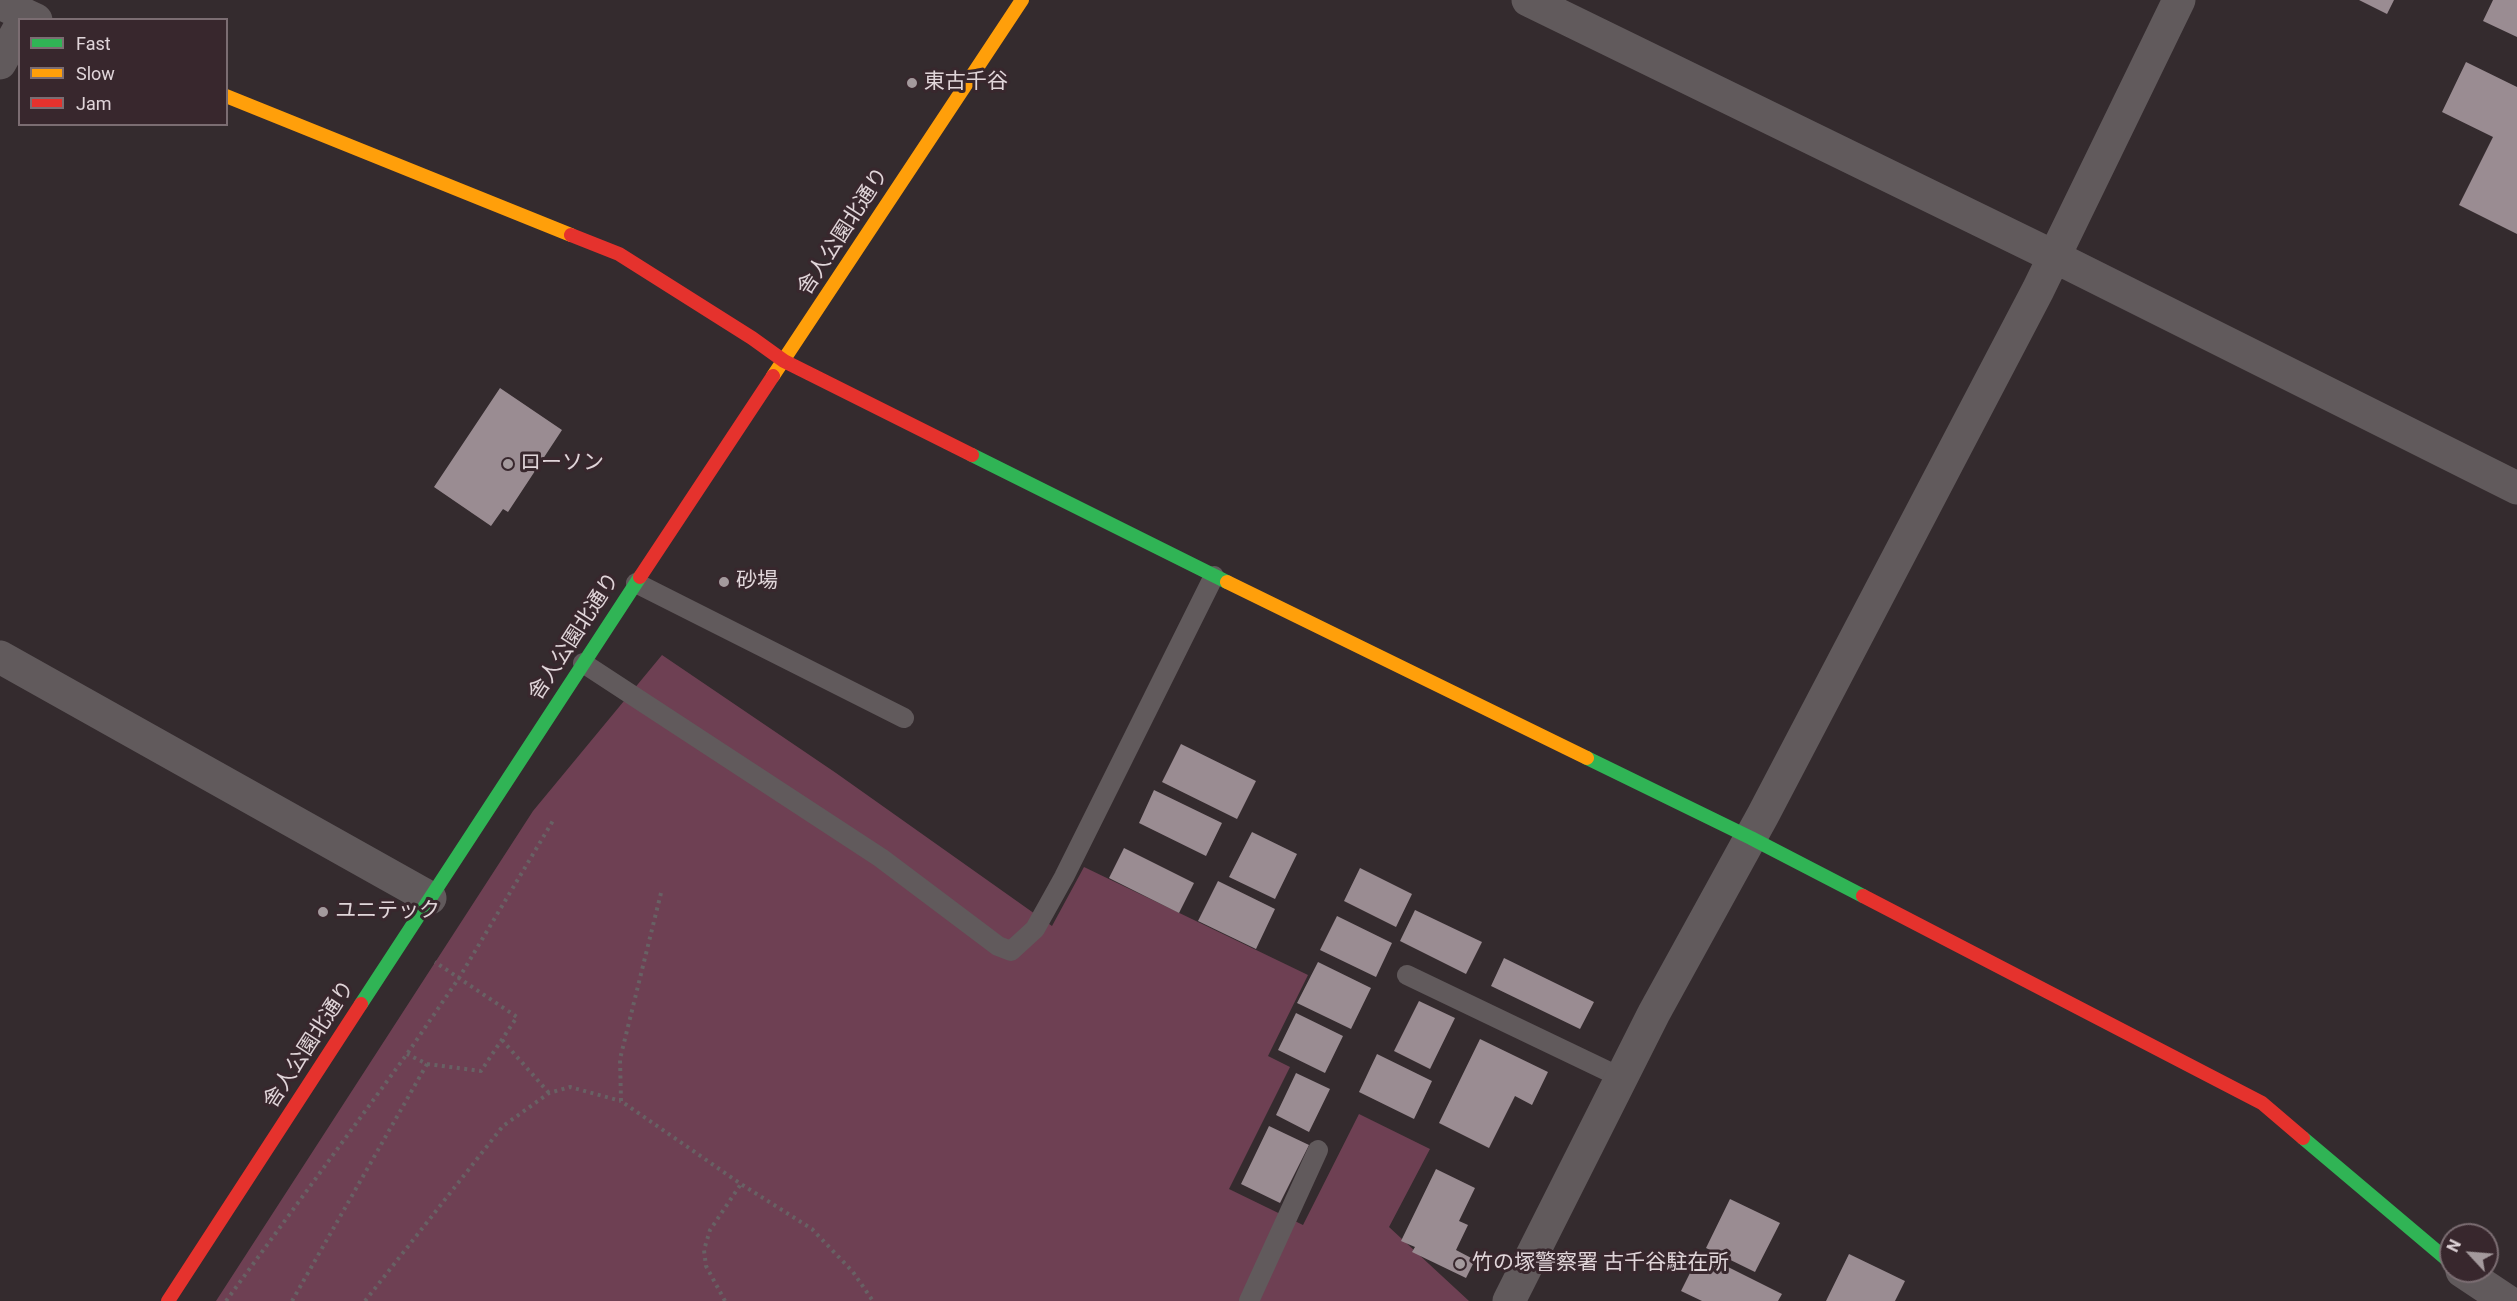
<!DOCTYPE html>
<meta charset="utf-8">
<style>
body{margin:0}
#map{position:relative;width:2517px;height:1301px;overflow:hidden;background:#342b2e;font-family:Roboto,sans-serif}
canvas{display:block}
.legend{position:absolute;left:18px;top:18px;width:210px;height:108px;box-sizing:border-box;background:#38272d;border:2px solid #7b6d72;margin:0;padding:8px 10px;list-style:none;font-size:18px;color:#e0d5d9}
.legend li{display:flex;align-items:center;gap:12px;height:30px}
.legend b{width:30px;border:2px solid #7b6d72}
.north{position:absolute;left:2439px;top:1223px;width:60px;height:60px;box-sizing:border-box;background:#38272d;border:2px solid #7b6d72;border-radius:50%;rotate:296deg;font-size:16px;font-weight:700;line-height:24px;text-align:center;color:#e0d5d9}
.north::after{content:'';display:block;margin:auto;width:21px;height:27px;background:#a49a9d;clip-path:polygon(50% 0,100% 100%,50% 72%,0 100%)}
</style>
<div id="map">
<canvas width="2517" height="1301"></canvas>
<ul class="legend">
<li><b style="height:8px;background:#30b455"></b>Fast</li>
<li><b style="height:8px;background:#ff9f0a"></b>Slow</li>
<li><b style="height:8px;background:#e5322d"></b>Jam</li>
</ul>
<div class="north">N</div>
</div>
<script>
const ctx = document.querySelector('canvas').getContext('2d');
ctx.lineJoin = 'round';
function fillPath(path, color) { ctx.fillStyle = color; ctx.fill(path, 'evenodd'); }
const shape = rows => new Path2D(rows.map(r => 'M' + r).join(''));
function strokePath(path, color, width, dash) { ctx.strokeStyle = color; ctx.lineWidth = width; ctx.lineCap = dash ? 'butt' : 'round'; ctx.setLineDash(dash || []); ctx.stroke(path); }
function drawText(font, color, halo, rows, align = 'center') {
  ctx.font = font + ' Roboto,"Noto Sans JP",sans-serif'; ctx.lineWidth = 6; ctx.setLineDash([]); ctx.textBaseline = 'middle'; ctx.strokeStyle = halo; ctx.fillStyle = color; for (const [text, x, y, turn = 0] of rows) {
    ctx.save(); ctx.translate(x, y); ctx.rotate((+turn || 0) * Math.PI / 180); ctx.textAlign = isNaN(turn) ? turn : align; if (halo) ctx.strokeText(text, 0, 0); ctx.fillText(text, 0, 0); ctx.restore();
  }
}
const green = shape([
 [662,655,836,773,1052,926,1084,867,1308,975,1268,1056,1290,1067,1229,1189,1303,1225,1359,1114,1430,1149,1389,1227,1469,1301,216,1301,533,811]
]);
const building = shape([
 [2359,0,2394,0,2387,14],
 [2493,0,2517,0,2517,37,2483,21],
 [2466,62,2517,87,2517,234,2459,205,2493,137,2442,112],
 [500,388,562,430,508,512,503,509,491,526,434,487],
 [1181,744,1256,781,1237,819,1162,782],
 [1154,790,1222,823,1206,856,1139,823],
 [1252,832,1297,854,1275,899,1229,877],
 [1124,848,1194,883,1179,913,1109,878],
 [1360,868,1412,894,1396,927,1344,901],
 [1218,881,1275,909,1256,949,1198,921],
 [1415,910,1482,942,1466,974,1400,941],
 [1337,916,1392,943,1376,977,1320,950],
 [1504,958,1594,1002,1580,1029,1491,986],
 [1318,962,1371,988,1351,1029,1297,1003],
 [1419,1001,1455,1018,1430,1069,1394,1051],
 [1296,1013,1343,1036,1325,1073,1278,1050],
 [1480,1039,1548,1072,1532,1105,1515,1096,1489,1148,1439,1123],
 [1377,1054,1432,1081,1414,1119,1359,1092],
 [1296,1073,1330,1089,1309,1132,1276,1115],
 [1269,1126,1309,1145,1280,1203,1241,1184],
 [1436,1169,1475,1188,1459,1221,1468,1225,1456,1250,1475,1260,1466,1278,1412,1252,1415,1247,1401,1241],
 [1730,1199,1780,1223,1755,1272,1706,1248],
 [1700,1253,1782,1294,1778,1301,1702,1301,1681,1291],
 [1849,1254,1905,1281,1895,1301,1826,1301]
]);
const path = shape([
 [661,893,620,1059,621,1101,741,1184,812,1229,853,1272,873,1301],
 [502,1040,549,1093],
 [427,1064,481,1071,517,1017,435,962],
 [226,1301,407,1054,459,978,554,819],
 [292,1301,427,1064,407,1054],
 [365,1301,503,1126,549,1093,570,1087,621,1101],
 [725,1301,706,1266,704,1250,710,1230,741,1184]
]);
const lane = shape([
 [636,583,904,718],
 [583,663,881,858,998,946,1011,951,1035,929,1064,877,1214,576],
 [1407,975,1622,1078],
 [1249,1301,1318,1150]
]);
const street = shape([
 [1528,0,2055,257,2517,488],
 [0,3,36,20],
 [0,63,20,27],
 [0,657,430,898],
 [2462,1271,2507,1301],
 [1509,1301,1654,1013,1763,815,2038,290,2179,0]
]);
const fast = shape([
 [972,455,1227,582],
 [1587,758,1751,838,1863,896],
 [361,1004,640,577],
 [2303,1138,2451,1263]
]);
const slow = shape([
 [226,96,571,235],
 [773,376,1022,0],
 [1227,582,1587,758]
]);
const jam = shape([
 [571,235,619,254,752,338,784,361,972,455],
 [640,577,773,376],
 [1863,896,2262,1103,2303,1138],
 [168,1301,361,1004]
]);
const markers = [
 [912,83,6,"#a49a9d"],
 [508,464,6,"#a49a9d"],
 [724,582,6,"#a49a9d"],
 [323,912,6,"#a49a9d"],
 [1460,1264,6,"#a49a9d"]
];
const poiNames = [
 ["東古千谷",924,83],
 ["ローソン",520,464],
 ["砂場",736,582],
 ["ユニテック",335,912],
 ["竹の塚警察署 古千谷駐在所",1472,1264]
];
const streetNames = [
 ["舎人公園北通り",844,232,-57],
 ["舎人公園北通り",575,637,-57],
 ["舎人公園北通り",310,1045,-57]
];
fillPath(green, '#6e4053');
fillPath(building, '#9a8c92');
strokePath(path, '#686164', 4, [3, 4.5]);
strokePath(lane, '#615a5c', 20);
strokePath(street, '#615a5c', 33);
strokePath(fast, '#30b455', 14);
strokePath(slow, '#ff9f0a', 14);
strokePath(jam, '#e5322d', 14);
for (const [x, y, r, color] of markers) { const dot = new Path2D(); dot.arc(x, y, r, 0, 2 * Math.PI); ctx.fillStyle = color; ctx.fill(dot); strokePath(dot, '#38272d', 2); }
drawText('21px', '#e0d5d9', '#38272d', poiNames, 'left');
drawText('21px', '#e0d5d9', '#38272d', streetNames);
</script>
